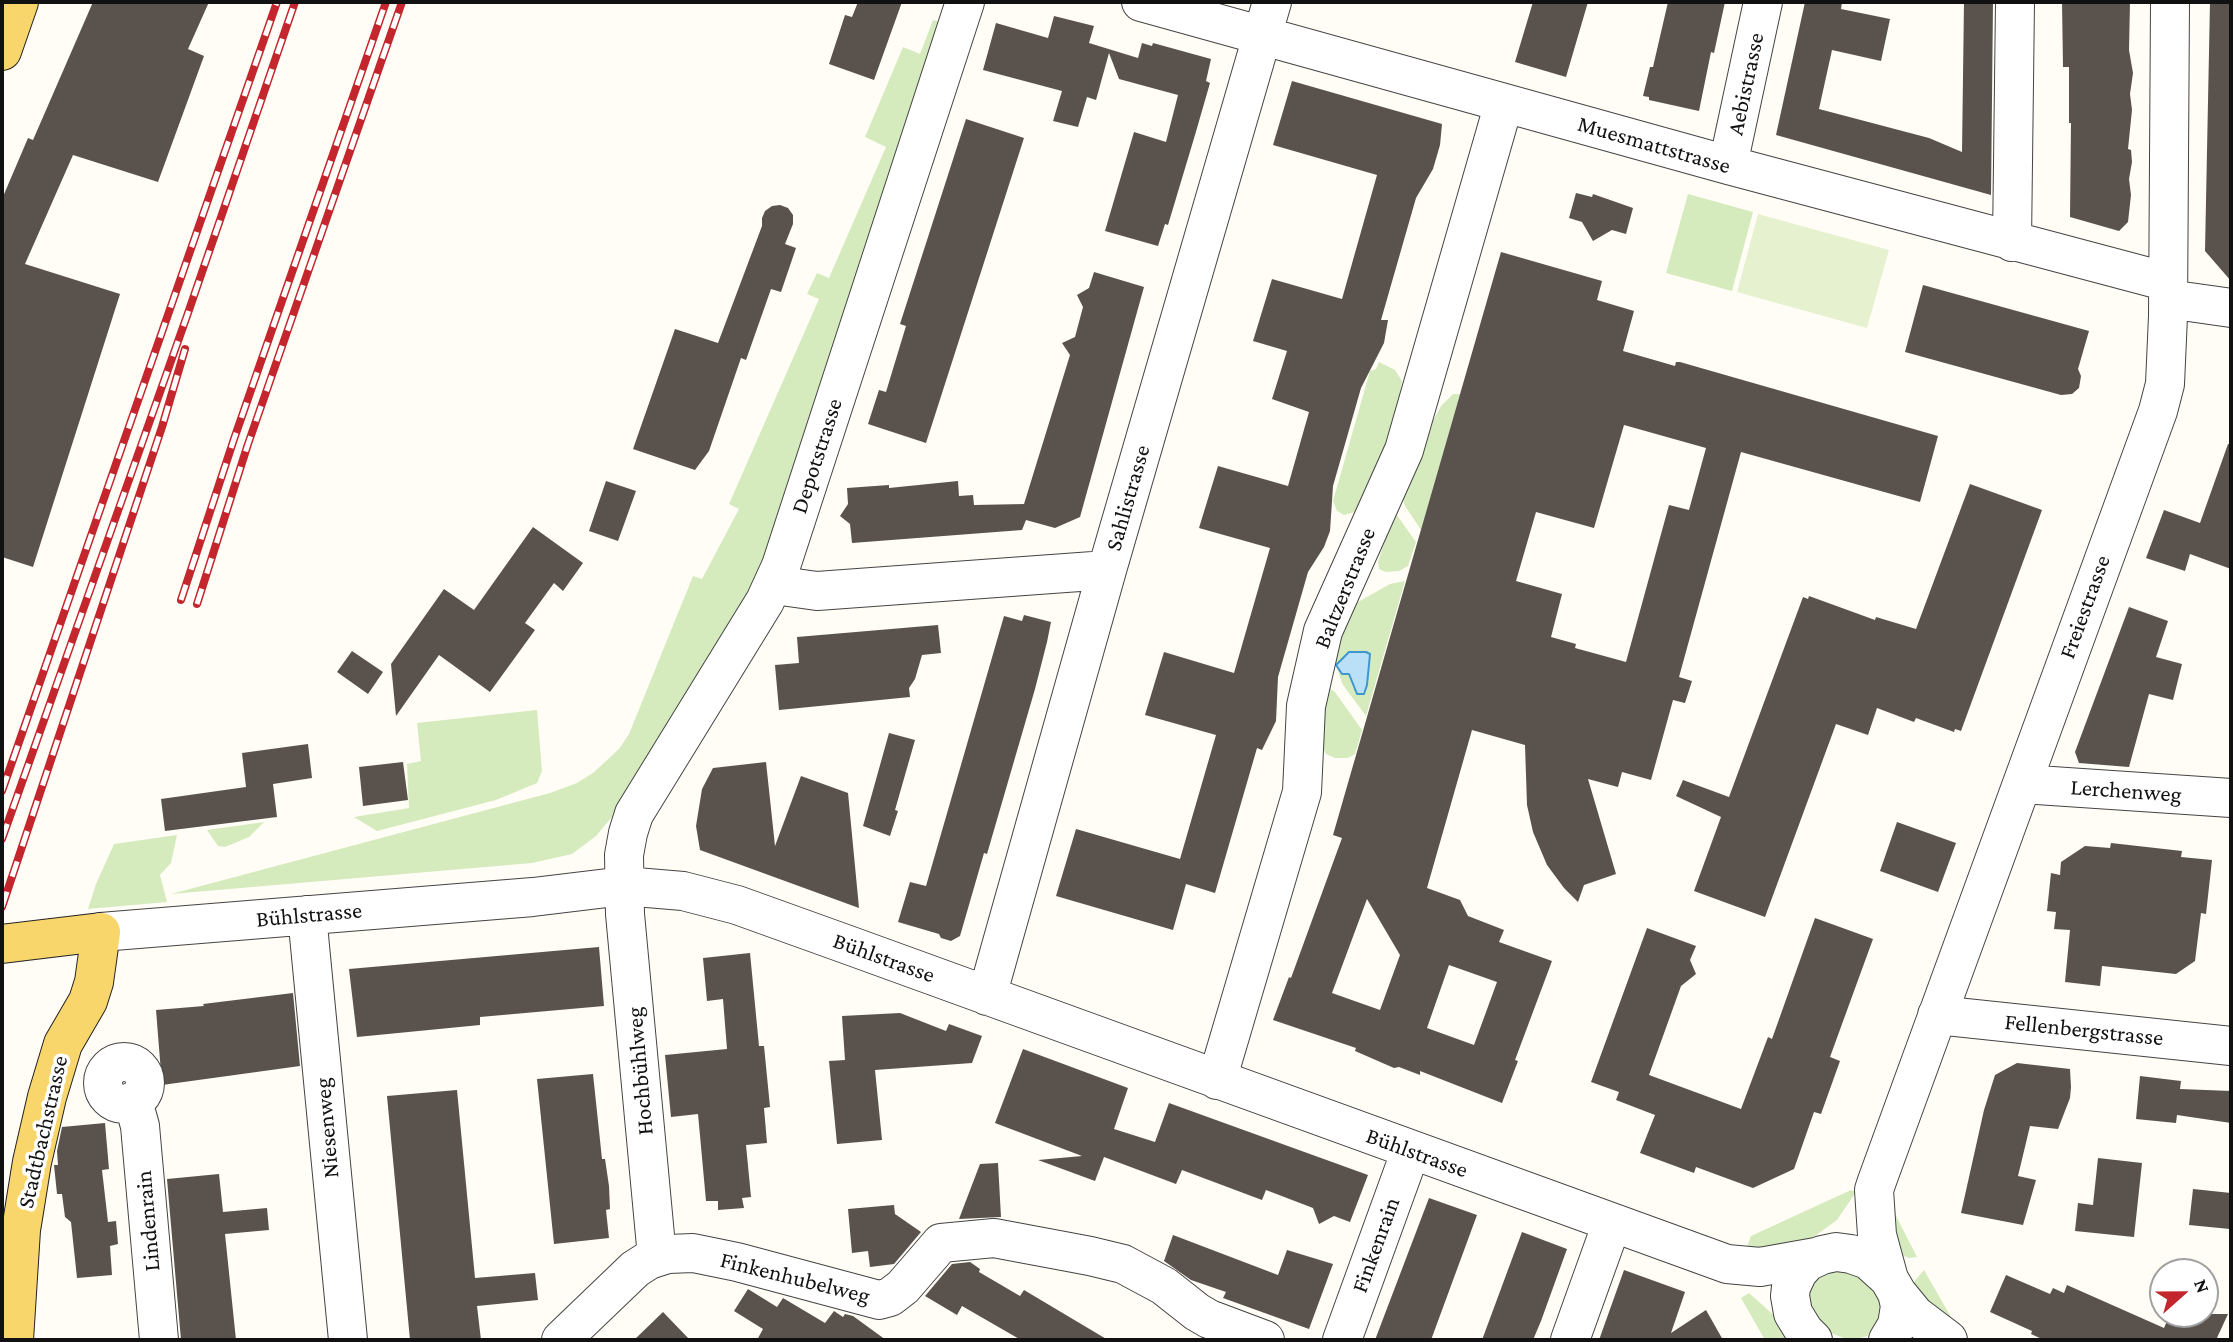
<!DOCTYPE html>
<meta charset="utf-8">
<style>
body{margin:0}
#map{position:relative;width:2233px;height:1342px;overflow:hidden;background:#fffdf5;font-family:"Crimson Pro",serif}
canvas{display:block}
.frame{position:absolute;inset:0;border:4px solid #111;pointer-events:none}
.north{position:absolute;left:2149px;top:1258px;width:70px;height:70px;box-sizing:border-box;background:#fff;border:2px solid #a0a0a0;border-radius:50%;rotate:69deg;font-size:19px;font-weight:700;line-height:28px;text-align:center;color:#111}
.north::after{content:'';display:block;margin:auto;width:24px;height:32px;background:#c4262e;clip-path:polygon(50% 0,100% 100%,50% 72%,0 100%)}
</style>
<div id="map">
<canvas width="2233" height="1342"></canvas>
<div class="frame"></div>
<div class="north">N</div>
</div>
<script>
const ctx = document.querySelector('canvas').getContext('2d');
ctx.lineJoin = 'round';
function fillPath(path, color) { ctx.fillStyle = color; ctx.fill(path, 'evenodd'); }
const shape = rows => new Path2D(rows.map(r => 'M' + r).join(''));
function strokePath(path, color, width, dash) { ctx.strokeStyle = color; ctx.lineWidth = width; ctx.lineCap = dash ? 'butt' : 'round'; ctx.setLineDash(dash || []); ctx.stroke(path); }
function drawText(font, color, halo, rows, align = 'center') {
  ctx.font = font + ' "Crimson Pro",serif'; ctx.lineWidth = 7; ctx.setLineDash([]); ctx.textBaseline = 'middle'; ctx.strokeStyle = halo; ctx.fillStyle = color; for (const [text, x, y, turn = 0] of rows) {
    ctx.save(); ctx.translate(x, y); ctx.rotate((+turn || 0) * Math.PI / 180); ctx.textAlign = isNaN(turn) ? turn : align; if (halo) ctx.strokeText(text, 0, 0); ctx.fillText(text, 0, 0); ctx.restore();
  }
}
const green = shape([
 [933,20,941,22,773,546,744,605,611,818,596,836,572,854,532,863,171,894,550,793,577,783,593,773,619,749,629,734,693,576,702,579,739,509,729,504,819,299,807,294,817,273,829,278,886,147,865,137,903,47,920,54],
 [1688,194,1753,212,1732,291,1666,273],
 [1379,362,1395,370,1402,381,1399,398,1400,415,1389,432,1378,469,1359,511,1344,515,1337,511,1333,501,1370,371,1376,369],
 [1453,394,1460,394,1421,530,1405,506,1401,492,1411,461,1441,406],
 [1394,511,1416,542,1408,566,1399,571,1386,572,1379,569,1378,562],
 [1405,581,1366,716,1343,685,1335,663,1345,618,1358,602,1390,584],
 [1329,688,1335,692,1362,730,1355,754,1348,758,1335,758,1326,754,1319,740],
 [537,710,542,771,537,783,496,800,377,831,354,817,409,808,407,764,421,761,417,723],
 [264,822,249,837,225,847,218,846,207,830],
 [177,835,171,863,160,875,167,902,88,909,96,884,114,844],
 [1851,1190,1856,1192,1837,1220,1808,1241,1744,1255,1751,1236],
 [1891,1206,1917,1257,1909,1258,1897,1253],
 [1833,1268,1868,1280,1886,1307,1871,1335,1856,1339,1844,1338,1828,1332,1814,1321,1806,1287,1812,1279],
 [1924,1270,1959,1331,1939,1319,1913,1283],
 [1749,1293,1778,1319,1791,1340,1765,1340,1741,1298]
]);
const pitch = shape([
 [1758,214,1889,250,1867,328,1737,292]
]);
const water = shape([
 [1349,652,1366,652,1370,654,1367,685,1364,694,1357,694,1349,674,1342,674,1336,665,1349,652]
]);
const building = shape([
 [93,2,209,2,188,49,204,56,158,182,73,155,25,264,120,294,33,567,2,557,2,199,28,138,33,140],
 [858,2,902,2,874,80,829,64,845,15,852,17],
 [1533,2,1588,2,1566,77,1515,62],
 [1668,2,1725,2,1714,53,1711,52,1699,111,1649,100,1649,97,1643,96,1650,67,1653,67],
 [1805,2,1842,2,1841,9,1890,19,1881,61,1832,50,1819,109,1929,138,1962,152,1964,2,1993,2,1991,195,1776,135],
 [2062,2,2130,2,2129,50,2133,73,2130,94,2132,110,2128,149,2131,150,2132,162,2129,179,2131,195,2128,222,2119,231,2070,217,2071,123,2069,123,2069,67,2063,67],
 [2210,2,2231,2,2231,281,2205,251],
 [1054,16,1094,26,1089,43,1138,58,1142,43,1152,46,1153,43,1211,59,1206,81,1210,83,1195,135,1168,225,1165,224,1158,246,1105,231,1134,132,1166,142,1178,95,1119,79,1109,53,1096,100,1087,97,1078,127,1053,121,1062,91,983,70,996,23,1048,38],
 [1292,81,1442,124,1440,145,1433,169,1416,198,1381,320,1388,320,1384,343,1361,388,1333,486,1330,531,1324,547,1308,572,1278,677,1276,721,1262,750,1257,748,1215,893,1186,884,1173,930,1056,896,1076,829,1180,859,1216,735,1145,715,1164,652,1234,673,1270,548,1199,528,1218,466,1288,486,1309,412,1272,399,1287,351,1253,341,1272,279,1342,299,1377,175,1273,145],
 [966,119,1024,138,926,443,868,424,879,390,886,392,906,326,900,324],
 [1576,193,1592,197,1593,194,1633,208,1626,234,1612,230,1593,241,1582,222,1569,218],
 [780,205,788,208,793,215,793,224,785,244,796,248,781,292,771,289,746,360,741,358,709,451,695,470,633,449,675,329,718,343,762,226,762,218,765,211,772,206],
 [1501,252,1602,281,1597,300,1634,311,1623,351,1675,366,1676,362,1680,362,1938,436,1920,502,1741,452,1679,677,1692,681,1685,703,1673,700,1651,780,1622,772,1618,787,1588,779,1616,874,1584,885,1578,902,1564,888,1547,865,1533,832,1527,805,1525,745,1472,730,1427,888,1460,900,1468,916,1504,930,1499,942,1552,961,1515,1060,1518,1061,1502,1103,1420,1071,1420,1075,1399,1067,1394,1068,1355,1051,1356,1048,1273,1020,1289,977,1291,978,1342,838,1333,835],
 [1624,425,1706,448,1689,510,1669,505,1626,662,1575,648,1576,644,1551,637,1562,594,1516,581,1536,512,1594,528],
 [1367,899,1400,955,1380,1010,1332,993],
 [1449,965,1497,982,1474,1045,1427,1028],
 [1094,272,1144,287,1080,517,1055,528,1026,520,1022,530,852,543,850,524,840,516,848,504,847,488,889,485,889,488,958,481,959,496,973,495,974,505,1024,504,1070,355,1062,343,1075,337,1083,307,1077,295,1089,288],
 [1923,285,2089,331,2078,369,2081,376,2079,388,2072,394,2061,395,1905,352],
 [2228,444,2231,444,2231,569,2190,554,2185,571,2146,558,2164,510,2200,523],
 [606,481,636,491,618,541,589,531],
 [1970,484,2042,510,1961,731,1955,729,1954,732,1916,718,1914,722,1877,708,1868,735,1836,724,1765,917,1694,891,1721,817,1676,796,1683,780,1729,797,1803,597,1808,599,1809,596,1875,620,1876,617,1916,629],
 [533,527,583,563,563,591,554,583,525,623,535,630,490,692,439,655,396,716,391,664,444,589,474,610],
 [2129,607,2168,621,2156,657,2182,664,2173,700,2149,694,2129,767,2079,763,2075,752],
 [1024,615,1051,622,1047,642,1035,689,987,854,984,853,960,936,951,941,941,938,939,934,898,922,910,882,926,886,1004,616,1022,621],
 [938,625,941,653,922,655,915,679,909,688,910,697,779,710,775,665,799,663,797,637],
 [352,651,383,672,368,694,337,672],
 [889,733,915,740,895,810,898,811,890,836,863,826],
 [308,744,312,778,273,784,277,817,165,831,161,799,246,787,242,753],
 [403,762,408,800,363,806,359,767],
 [766,762,775,846,801,776,848,793,859,908,700,850,696,826,702,789,713,768],
 [1897,822,1956,843,1938,892,1880,871],
 [2111,843,2182,851,2181,857,2212,860,2206,914,2201,913,2195,961,2176,974,2102,966,2100,986,2065,982,2070,930,2054,929,2056,912,2047,911,2051,873,2060,875,2061,862,2085,846,2110,848],
 [1815,918,1873,939,1830,1057,1840,1061,1821,1114,1814,1112,1794,1169,1753,1188,1696,1167,1694,1173,1640,1153,1655,1115,1616,1100,1619,1092,1591,1082,1647,928,1696,946,1690,960,1696,974,1681,986,1649,1075,1741,1109,1768,1037,1772,1039],
 [599,947,604,1006,480,1017,480,1025,357,1037,349,969],
 [750,953,759,1046,764,1046,770,1107,764,1108,767,1143,746,1145,751,1197,742,1198,744,1208,718,1210,718,1201,706,1201,698,1114,671,1117,665,1055,727,1049,723,999,707,1001,703,958],
 [293,993,300,1066,162,1085,156,1010,204,1006,203,1004],
 [900,1013,946,1031,949,1024,982,1036,972,1063,875,1070,882,1140,837,1144,829,1061,845,1060,842,1016],
 [1023,1049,1128,1088,1114,1129,1155,1142,1169,1103,1368,1175,1350,1222,1334,1216,1319,1224,1313,1208,1266,1190,1262,1200,1182,1170,1176,1184,1104,1157,1095,1181,1038,1160,1082,1156,995,1123],
 [2017,1063,2070,1069,2071,1087,2070,1098,2058,1129,2030,1126,2018,1176,2036,1180,2023,1225,1961,1213,1984,1110,1995,1075],
 [593,1074,602,1159,605,1159,609,1186,610,1209,606,1210,609,1238,554,1244,537,1079],
 [2140,1076,2181,1081,2180,1089,2231,1091,2231,1123,2177,1115,2176,1123,2136,1119],
 [457,1090,475,1278,535,1273,538,1300,477,1306,481,1340,410,1340,387,1096],
 [105,1123,109,1169,102,1170,108,1222,116,1221,118,1244,110,1246,112,1275,77,1278,71,1222,65,1217,62,1194,57,1194,54,1165,58,1165,57,1151,62,1127],
 [2098,1158,2142,1163,2134,1237,2075,1231,2078,1203,2093,1205],
 [998,1163,1001,1217,959,1219,980,1164],
 [219,1174,223,1212,267,1208,269,1230,225,1234,236,1340,181,1340,167,1179],
 [2193,1189,2231,1193,2230,1229,2189,1225],
 [1429,1198,1477,1215,1431,1340,1375,1340],
 [894,1205,895,1214,921,1232,894,1264,870,1267,868,1251,852,1253,848,1209],
 [1522,1232,1567,1249,1541,1321,1533,1340,1482,1340],
 [1173,1235,1278,1275,1287,1250,1333,1264,1309,1329,1223,1298,1226,1292,1191,1280,1164,1261],
 [970,1262,980,1269,979,1272,1020,1296,1024,1290,1108,1340,1021,1340,962,1306,957,1315,925,1296,952,1264],
 [1624,1270,1685,1292,1671,1333,1706,1310,1723,1340,1599,1340],
 [2006,1275,2050,1294,2053,1288,2064,1293,2067,1285,2164,1328,2170,1314,2228,1314,2216,1340,2044,1340,2031,1334,2032,1331,1990,1312],
 [748,1289,777,1307,783,1298,825,1323,834,1311,843,1317,845,1314,853,1316,886,1340,757,1340,763,1329,734,1311],
 [663,1312,690,1340,634,1340]
]);
const minor = shape([
 [1141,2,1728,165,2168,282],
 [1728,165,1763,2],
 [2012,242,2015,2],
 [2168,299,2231,308],
 [774,585,817,591,1107,570],
 [2022,784,2231,798],
 [307,915,348,1340],
 [101,932,533,897,624,886,683,891,737,905,851,946,1727,1264,1760,1267,1816,1257],
 [987,996,1107,570,1272,2],
 [1937,1015,2231,1046],
 '103 1083a21 21 0 1 1 42 0a21 21 0 1 1-42 0Z',
 [1217,1080,1302,792,1306,706,1323,631,1404,450,1504,103],
 [133,1101,140,1126,159,1340],
 [657,1257,625,914,624,855,628,833,634,814,765,601,781,566,965,2],
 [1889,1279,1877,1235,1874,1190,1877,1181,2158,411,2165,384,2168,316,2170,2],
 [1897,1293,1915,1315,1948,1340],
 [561,1340,635,1269,649,1260,668,1254,693,1253,737,1262,879,1300,890,1297,903,1287,941,1243,994,1238,1090,1256,1123,1264,1164,1286,1197,1312,1209,1319,1265,1340],
 [1342,1340,1411,1150],
 [1570,1340,1612,1223],
 [1813,1340,1804,1331,1793,1313,1790,1296,1791,1287,1798,1272,1807,1262,1822,1255,1836,1252,1851,1254,1868,1260,1889,1279,1897,1293,1900,1306,1897,1325,1888,1340]
]);
const major = shape([
 [2,51,19,2],
 [2,944,101,932,94,982,88,1001,63,1044,47,1097,32,1162,21,1230,14,1340]
]);
const rail = shape([
 [181,600,234,439,386,2],
 [197,604,248,444,402,2],
 [2,791,277,2],
 [2,839,188,313,295,2],
 [2,907,162,427,185,349]
]);
const streetNames = [
 ["Aebistrasse",1746,84,-78],
 ["Muesmattstrasse",1654,145,16],
 ["Depotstrasse",817,456,-72],
 ["Sahlistrasse",1128,498,-74],
 ["Baltzerstrasse",1345,588,-68],
 ["Freiestrasse",2085,607,-70],
 ["Lerchenweg",2126,791,4],
 ["Bühlstrasse",309,915,-5],
 ["Bühlstrasse",884,958,20],
 ["Fellenbergstrasse",2084,1030,6],
 ["Hochbühlweg",640,1071,-95],
 ["Niesenweg",327,1128,-95],
 ["Stadtbachstrasse",43,1132,-77],
 ["Bühlstrasse",1417,1153,20],
 ["Lindenrain",148,1221,-95],
 ["Finkenrain",1376,1245,-70],
 ["Finkenhubelweg",795,1278,14]
];
fillPath(green, '#d5ebbd');
fillPath(pitch, '#e6f2cf');
fillPath(water, '#b9e0f7');
strokePath(water, '#3f96cf', 2);
fillPath(building, '#5a524d');
strokePath(minor, '#444', 40);
strokePath(major, '#222', 40);
strokePath(minor, '#fff', 38);
strokePath(major, '#f9d66b', 38);
strokePath(rail, '#c4262e', 8);
strokePath(rail, '#fff', 5, [16]);
drawText('23px', '#111', '#fff', streetNames);
</script>
